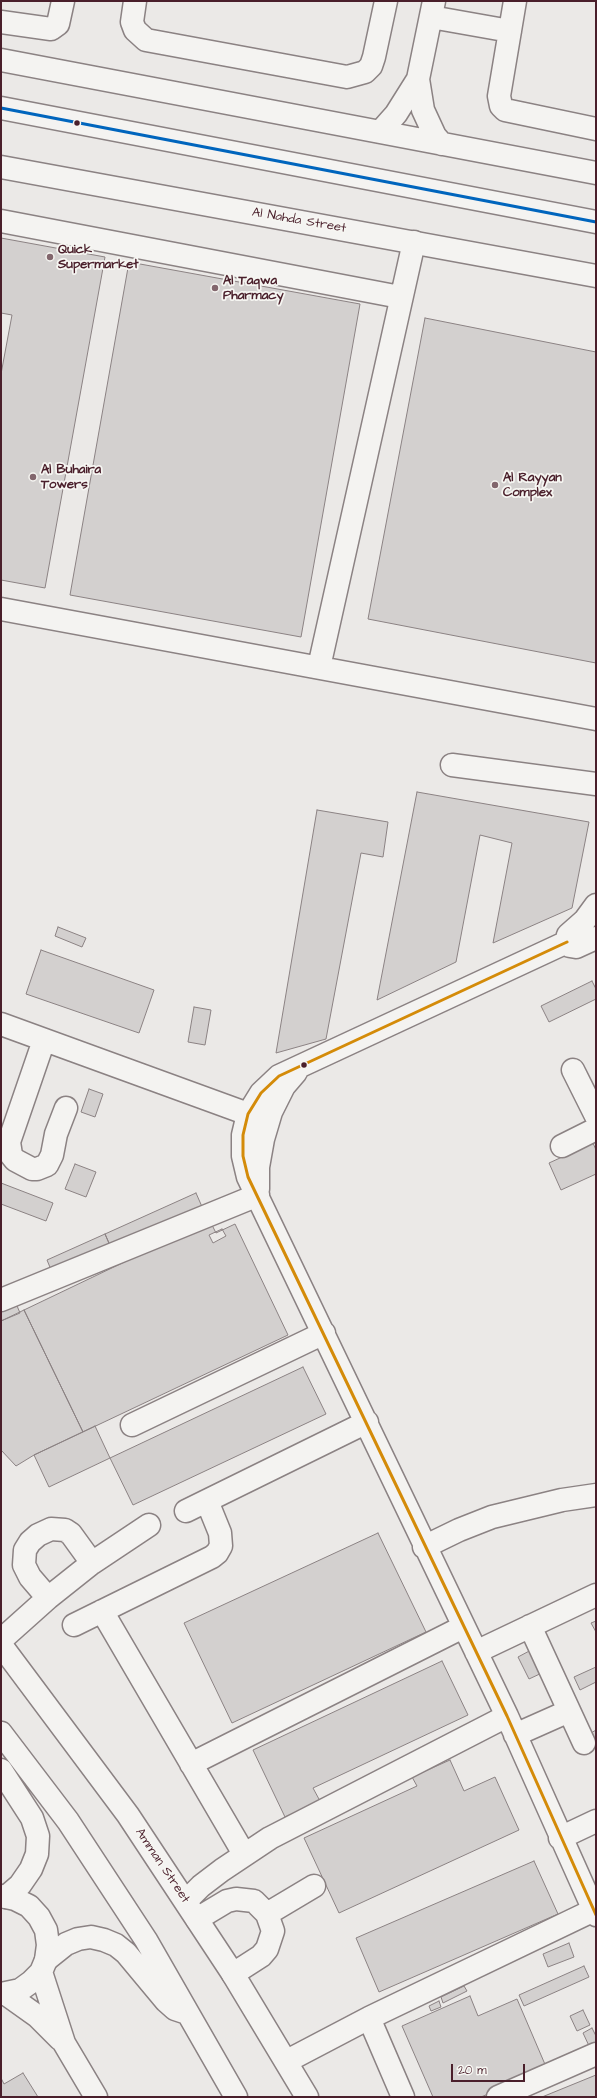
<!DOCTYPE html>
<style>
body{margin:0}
#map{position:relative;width:597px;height:2098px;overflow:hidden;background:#ebe9e7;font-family:"Architects Daughter",sans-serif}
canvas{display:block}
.frame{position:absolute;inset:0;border:2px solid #4a1f2b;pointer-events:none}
.scale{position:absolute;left:451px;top:2064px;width:74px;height:18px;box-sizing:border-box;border:2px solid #4a1f2b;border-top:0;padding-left:5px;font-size:12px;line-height:14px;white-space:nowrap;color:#4a1f2b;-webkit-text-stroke:3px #f6f6f2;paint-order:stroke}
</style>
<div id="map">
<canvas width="597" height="2098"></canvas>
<div class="frame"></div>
<div class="scale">20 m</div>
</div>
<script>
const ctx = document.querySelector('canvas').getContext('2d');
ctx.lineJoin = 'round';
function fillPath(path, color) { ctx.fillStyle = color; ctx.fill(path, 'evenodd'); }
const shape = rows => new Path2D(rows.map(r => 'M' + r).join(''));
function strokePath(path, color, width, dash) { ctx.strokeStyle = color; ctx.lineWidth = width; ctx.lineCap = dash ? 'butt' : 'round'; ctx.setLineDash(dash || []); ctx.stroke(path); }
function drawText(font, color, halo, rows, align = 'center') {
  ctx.font = font + ' "Architects Daughter",sans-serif'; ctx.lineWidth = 3.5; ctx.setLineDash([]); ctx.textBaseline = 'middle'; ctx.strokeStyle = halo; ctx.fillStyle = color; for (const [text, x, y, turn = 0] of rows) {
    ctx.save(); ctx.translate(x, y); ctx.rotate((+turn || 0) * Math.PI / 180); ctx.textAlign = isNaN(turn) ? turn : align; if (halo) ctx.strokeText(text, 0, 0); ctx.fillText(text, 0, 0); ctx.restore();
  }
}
const building = shape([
 [1,238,105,257,45,588,1,580,1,374,12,315,1,313,1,238],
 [129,262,360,304,301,637,70,595,129,262],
 [425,318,596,352,596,663,368,619,425,318],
 [417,792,589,822,572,908,493,943,512,843,480,835,456,962,377,1000,417,792],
 [317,810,388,822,383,857,361,853,326,1039,276,1053,317,810],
 [58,927,86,938,82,947,55,936,58,927],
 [41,950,154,990,139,1033,26,994,41,950],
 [592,981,596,989,596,999,549,1022,541,1006,592,981],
 [194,1007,211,1010,205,1045,188,1042,194,1007],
 [89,1089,103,1094,95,1117,81,1112,89,1089],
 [593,1143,596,1150,596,1174,561,1190,549,1163,593,1143],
 [75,1164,96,1172,86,1197,65,1189,75,1164],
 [1,1183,53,1203,46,1221,1,1204,1,1183],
 [196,1193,203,1209,112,1250,105,1234,196,1193],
 [210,1221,216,1233,235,1224,288,1335,83,1432,24,1310,210,1221],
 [222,1229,226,1236,213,1243,209,1235,222,1229],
 [105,1234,112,1250,54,1277,47,1260,105,1234],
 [15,1301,20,1313,1,1321,1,1307,15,1301],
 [24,1310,83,1432,34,1455,16,1466,1,1450,1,1321,24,1310],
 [303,1367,326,1414,133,1505,110,1458,303,1367],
 [95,1426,110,1458,49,1487,34,1455,95,1426],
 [378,1533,426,1632,232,1723,184,1623,378,1533],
 [596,1621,596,1632,591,1623,596,1621],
 [533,1649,544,1672,529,1679,518,1657,533,1649],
 [442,1661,468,1715,313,1788,320,1801,285,1817,253,1750,442,1661],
 [596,1667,596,1682,580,1690,574,1677,596,1667],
 [596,1730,596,1744,591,1733,596,1730],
 [450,1760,464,1791,495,1777,519,1830,339,1913,304,1838,417,1786,412,1777,450,1760],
 [534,1861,558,1914,379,1992,356,1938,534,1861],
 [569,1943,574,1957,548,1967,543,1954,569,1943],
 [584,1966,589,1977,524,2006,519,1995,584,1966],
 [464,1986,467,1991,443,2003,441,1997,464,1986],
 [470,1996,478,2016,517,1999,547,2069,481,2097,433,2097,402,2026,470,1996],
 [439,2001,441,2007,431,2011,429,2006,439,2001],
 [583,2010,590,2025,577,2031,570,2016,583,2010],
 [592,2028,596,2036,596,2045,590,2048,583,2033,592,2028],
 [23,2073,38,2097,1,2097,1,2078,4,2084,23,2073],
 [596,2075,596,2097,542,2097,596,2075]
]);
const minor = shape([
 [135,1,132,22,135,30,146,40,347,77,365,72,371,66,374,57,386,1],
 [434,1,418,79,423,110,435,136,442,144],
 [515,1,499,96,501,106,505,110,596,129],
 [431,17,510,31],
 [1,22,51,29,58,24,63,1],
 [1,60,596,173],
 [380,132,396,114,418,79],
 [1,221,400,297],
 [1,609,596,719],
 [319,667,414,242],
 [452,765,596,784],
 [596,905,585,920,568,935,567,940,570,946,576,947,596,938],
 [567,942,279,1076,261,1093,248,1114,243,1135,243,1156,248,1177,507,1716,596,1915],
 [1,1024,248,1114],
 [44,1040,9,1142,11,1155,15,1160,32,1169,37,1169,47,1165,52,1155,56,1134,66,1108],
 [573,1070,596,1116],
 [562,1146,596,1129],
 [258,1189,258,1167,263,1139,271,1112,284,1086,296,1072],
 [1,1300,258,1195],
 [132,1425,324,1333],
 [186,1511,367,1422],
 [424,1547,459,1530,492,1517,562,1500,596,1495],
 [48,1598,30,1577,24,1565,25,1550,30,1542,38,1535,51,1529,65,1530,71,1534,92,1563],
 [102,1611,244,1854],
 [74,1625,212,1557,217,1553,221,1546,220,1533,207,1501],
 [530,1626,584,1743],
 [1,1640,48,1598,92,1563,149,1525],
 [476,1652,596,1595],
 [515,1735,569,1711],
 [191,1764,463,1627],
 [560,1838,596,1821],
 [1,1896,15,1899,29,1906,39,1917,46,1930,48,1945,46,1960,41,1972,31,1982,20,1990,1,1994],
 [186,1901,201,1886,222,1870,270,1838,507,1716],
 [267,1914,314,1886],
 [197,1919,227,1901,236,1899,254,1901,267,1914,273,1931,267,1949,261,1956,233,1974],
 [41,1972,64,2043,96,2097],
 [6,1994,37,2016,60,2039],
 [369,2018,403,2097],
 [287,2061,369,2018,594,1910],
 [498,2097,596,2054]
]);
const major = shape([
 [1,108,596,222],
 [1,167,596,276],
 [1,1645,128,1815,233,1974,307,2097],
 [1,1733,68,1821,146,1940,236,2097],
 [1,1770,32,1818,38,1836,37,1854,31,1869,20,1885,6,1897],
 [46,1960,66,1944,78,1939,91,1937,104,1940,116,1945,126,1953,166,2001,175,2009,184,2012]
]);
const bus1 = shape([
 [1,108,596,222]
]);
const bus2 = shape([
 [567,942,279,1076,261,1093,248,1114,243,1135,243,1156,248,1177,507,1716,596,1915]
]);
const markers = [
 [77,123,3.5,"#4a1f2b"],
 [50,257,4,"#82666d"],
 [215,288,4,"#82666d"],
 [33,477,4,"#82666d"],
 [495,485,4,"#82666d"],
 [304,1065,3.5,"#4a1f2b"]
];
const streetNames = [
 ["Al Nahda Street",299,221,10],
 ["Amman Street",162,1866,56]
];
const poiNames = [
 ["Quick",58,250],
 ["Supermarket",58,265],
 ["Al Taqwa",223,281],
 ["Pharmacy",223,296],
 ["Al Buhaira",41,470],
 ["Towers",41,485],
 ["Al Rayyan",503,478],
 ["Complex",503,493]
];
fillPath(building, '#d3d0cf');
strokePath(building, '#8b8283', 1);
strokePath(minor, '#8b8283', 25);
strokePath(major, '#8b8283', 25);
strokePath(minor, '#f4f3f1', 22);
strokePath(major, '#f4f3f1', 22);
strokePath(bus1, '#0065bd', 3);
strokePath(bus2, '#d48b09', 3);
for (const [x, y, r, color] of markers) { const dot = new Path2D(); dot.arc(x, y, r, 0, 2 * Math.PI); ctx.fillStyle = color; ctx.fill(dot); strokePath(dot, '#f6f6f2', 1.5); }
drawText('13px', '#4a1f2b', '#f6f6f2', streetNames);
drawText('bold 13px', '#4a1f2b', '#f6f6f2', poiNames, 'left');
</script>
